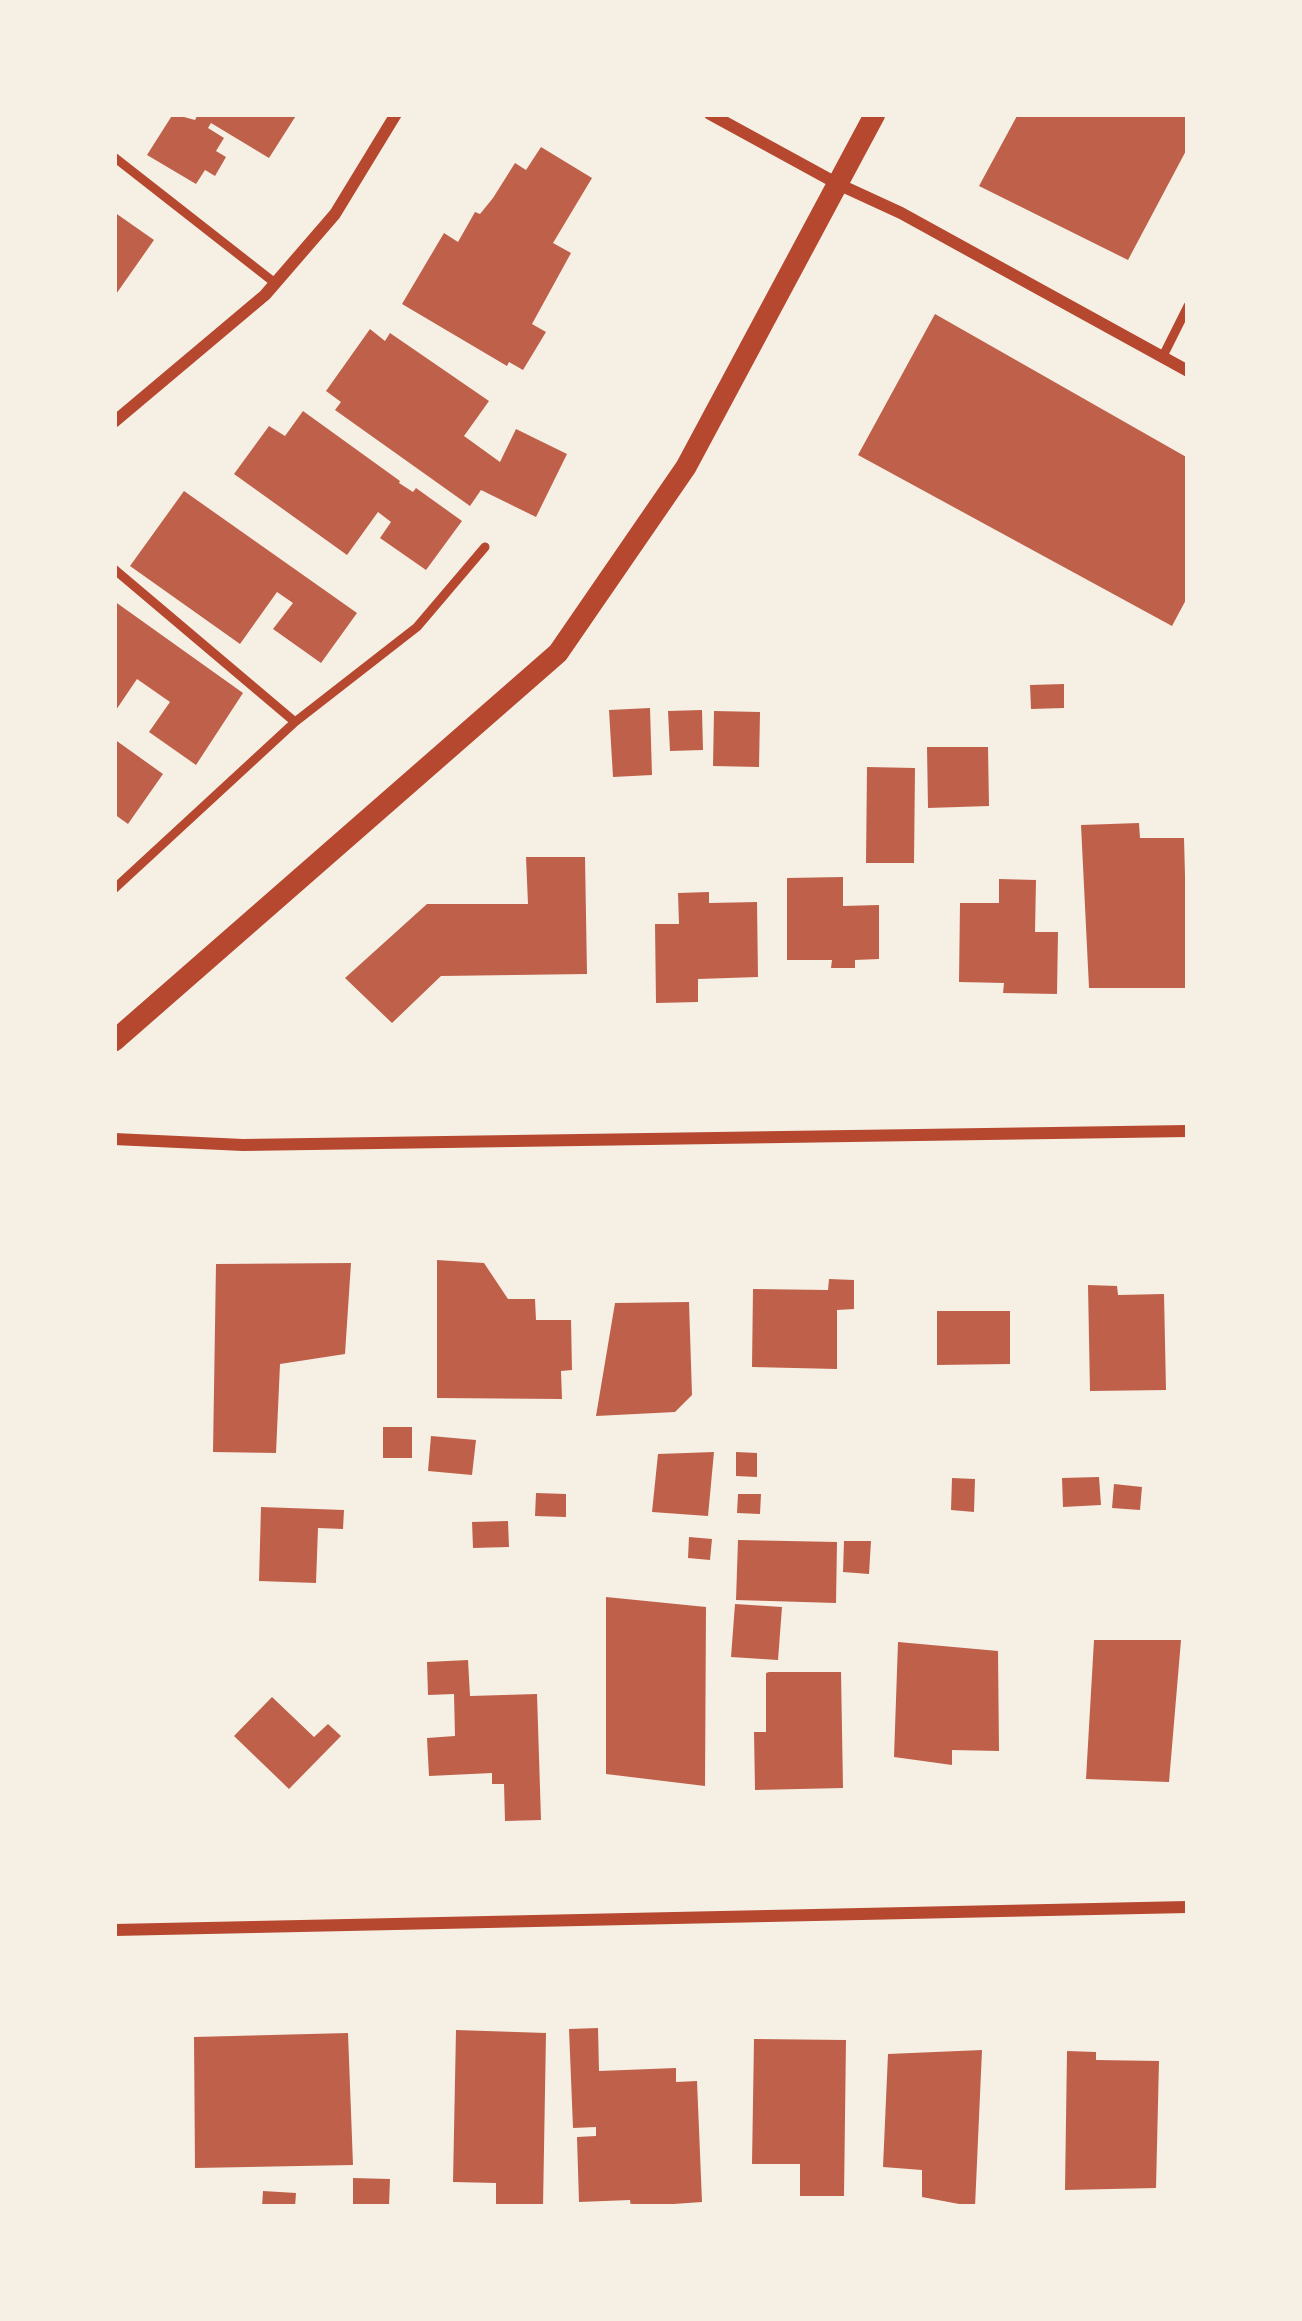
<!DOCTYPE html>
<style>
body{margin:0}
#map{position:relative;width:1302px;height:2321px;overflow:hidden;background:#f6efe4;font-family:"Roboto Condensed",sans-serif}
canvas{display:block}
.frame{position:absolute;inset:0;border:117px solid #f6efe4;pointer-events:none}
</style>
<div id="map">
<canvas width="1302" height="2321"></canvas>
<div class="frame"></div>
</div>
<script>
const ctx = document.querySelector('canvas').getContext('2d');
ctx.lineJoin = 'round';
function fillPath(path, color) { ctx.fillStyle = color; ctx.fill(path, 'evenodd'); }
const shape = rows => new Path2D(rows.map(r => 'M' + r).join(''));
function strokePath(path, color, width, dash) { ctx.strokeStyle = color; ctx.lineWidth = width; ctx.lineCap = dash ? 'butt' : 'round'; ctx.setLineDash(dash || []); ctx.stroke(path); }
const building = shape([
 [173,114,195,120,198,114,297,114,269,158,211,123,208,128,224,138,216,151,226,157,215,176,205,170,196,184,147,155],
 [1018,114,1188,114,1188,147,1128,260,979,186],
 [541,147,592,178,553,243,571,253,532,324,546,332,523,370,509,362,507,366,402,304,444,233,458,242,475,212,480,214,493,198,515,163,526,170],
 [114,212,154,240,114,297],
 [935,314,1188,458,1188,596,1172,626,858,455],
 [370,329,385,341,390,333,489,401,464,436,500,462,516,429,567,454,536,517,481,490,470,506,335,410,341,402,326,391],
 [303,411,400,481,399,483,413,492,416,488,462,521,426,570,380,538,391,522,378,512,347,555,234,474,269,426,285,436],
 [184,491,357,613,321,663,273,629,293,603,277,592,240,644,130,566],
 [114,601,243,693,196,765,149,732,170,702,137,679,114,713],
 [1064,684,1064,708,1031,709,1030,685],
 [650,708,652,775,613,777,609,710],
 [702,710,703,750,670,751,668,711],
 [714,711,760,712,759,767,713,766],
 [114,739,163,774,128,824,114,814],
 [927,747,988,747,989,806,928,808],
 [867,767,915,768,914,863,866,863],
 [1139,823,1140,838,1184,838,1188,988,1089,988,1081,825],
 [526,857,585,857,587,974,441,976,392,1023,345,978,427,904,528,904],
 [843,877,843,906,879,905,879,959,855,960,855,968,831,968,832,960,787,960,787,878],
 [999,879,1036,880,1035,932,1058,932,1057,994,1003,993,1004,983,959,982,960,903,999,903],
 [709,892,709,903,757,902,758,977,698,979,698,1002,656,1003,655,924,679,924,678,893],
 [437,1260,484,1263,508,1299,535,1299,536,1320,571,1320,572,1370,561,1371,562,1399,437,1398],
 [351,1263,345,1354,280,1364,276,1453,213,1452,216,1264],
 [829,1279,854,1280,854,1309,837,1310,837,1369,752,1367,753,1289,828,1290],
 [1088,1285,1117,1286,1118,1295,1164,1294,1166,1390,1090,1391],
 [689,1302,692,1395,675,1412,596,1416,615,1303],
 [937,1311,1010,1311,1010,1364,937,1365],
 [383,1427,412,1427,412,1458,383,1458],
 [431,1436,476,1440,472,1475,428,1471],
 [714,1452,708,1516,652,1512,658,1454],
 [736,1452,757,1453,757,1477,736,1476],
 [1099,1477,1101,1505,1063,1507,1062,1478],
 [952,1478,975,1479,974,1512,951,1510],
 [1114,1484,1142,1487,1140,1510,1112,1508],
 [536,1493,566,1494,566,1517,535,1516],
 [738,1494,761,1494,760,1514,737,1513],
 [261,1507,344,1510,343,1529,318,1528,316,1583,259,1581],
 [508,1521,509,1547,473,1548,472,1522],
 [689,1537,712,1539,710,1560,688,1558],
 [738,1540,837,1542,836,1603,736,1600],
 [844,1541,871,1541,869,1574,843,1572],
 [606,1597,706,1607,705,1786,606,1774],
 [735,1604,782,1607,778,1660,731,1657],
 [1094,1640,1181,1640,1169,1782,1086,1779],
 [898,1642,998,1651,999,1751,952,1750,952,1765,894,1757],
 [468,1660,470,1696,537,1694,541,1820,505,1821,504,1784,492,1784,492,1773,429,1776,427,1738,455,1736,454,1694,428,1695,427,1662],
 [769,1672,841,1672,843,1788,755,1790,754,1732,766,1732,766,1673],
 [272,1697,314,1737,328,1724,341,1736,289,1789,234,1736],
 [598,2028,599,2071,676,2068,676,2082,697,2081,702,2202,631,2207,630,2200,579,2202,577,2137,596,2136,596,2127,573,2128,569,2029],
 [456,2030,546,2033,543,2207,496,2207,496,2183,453,2182],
 [348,2033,353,2165,195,2168,194,2037],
 [754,2039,846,2040,844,2196,800,2196,800,2164,752,2164],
 [982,2050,975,2207,922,2197,922,2170,883,2167,888,2054],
 [1067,2051,1096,2052,1096,2060,1159,2061,1156,2188,1065,2190],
 [353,2178,390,2179,389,2206,353,2206],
 [263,2191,296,2193,295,2207,262,2207]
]);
const service = shape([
 [114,157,275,283],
 [1162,358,1188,306],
 [114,569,295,722],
 [114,889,295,722,417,627,485,547]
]);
const minor = shape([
 [710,114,838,184,901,213,1188,371],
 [114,422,265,295,335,214,396,114],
 [114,1139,243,1145,1188,1131],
 [114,1930,1188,1907]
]);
const tertiary = shape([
 [114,1041,558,653,686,467,875,114]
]);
fillPath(building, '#bf614a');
strokePath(service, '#b5482f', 9);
strokePath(minor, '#b5482f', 12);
strokePath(tertiary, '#b5482f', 21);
</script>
